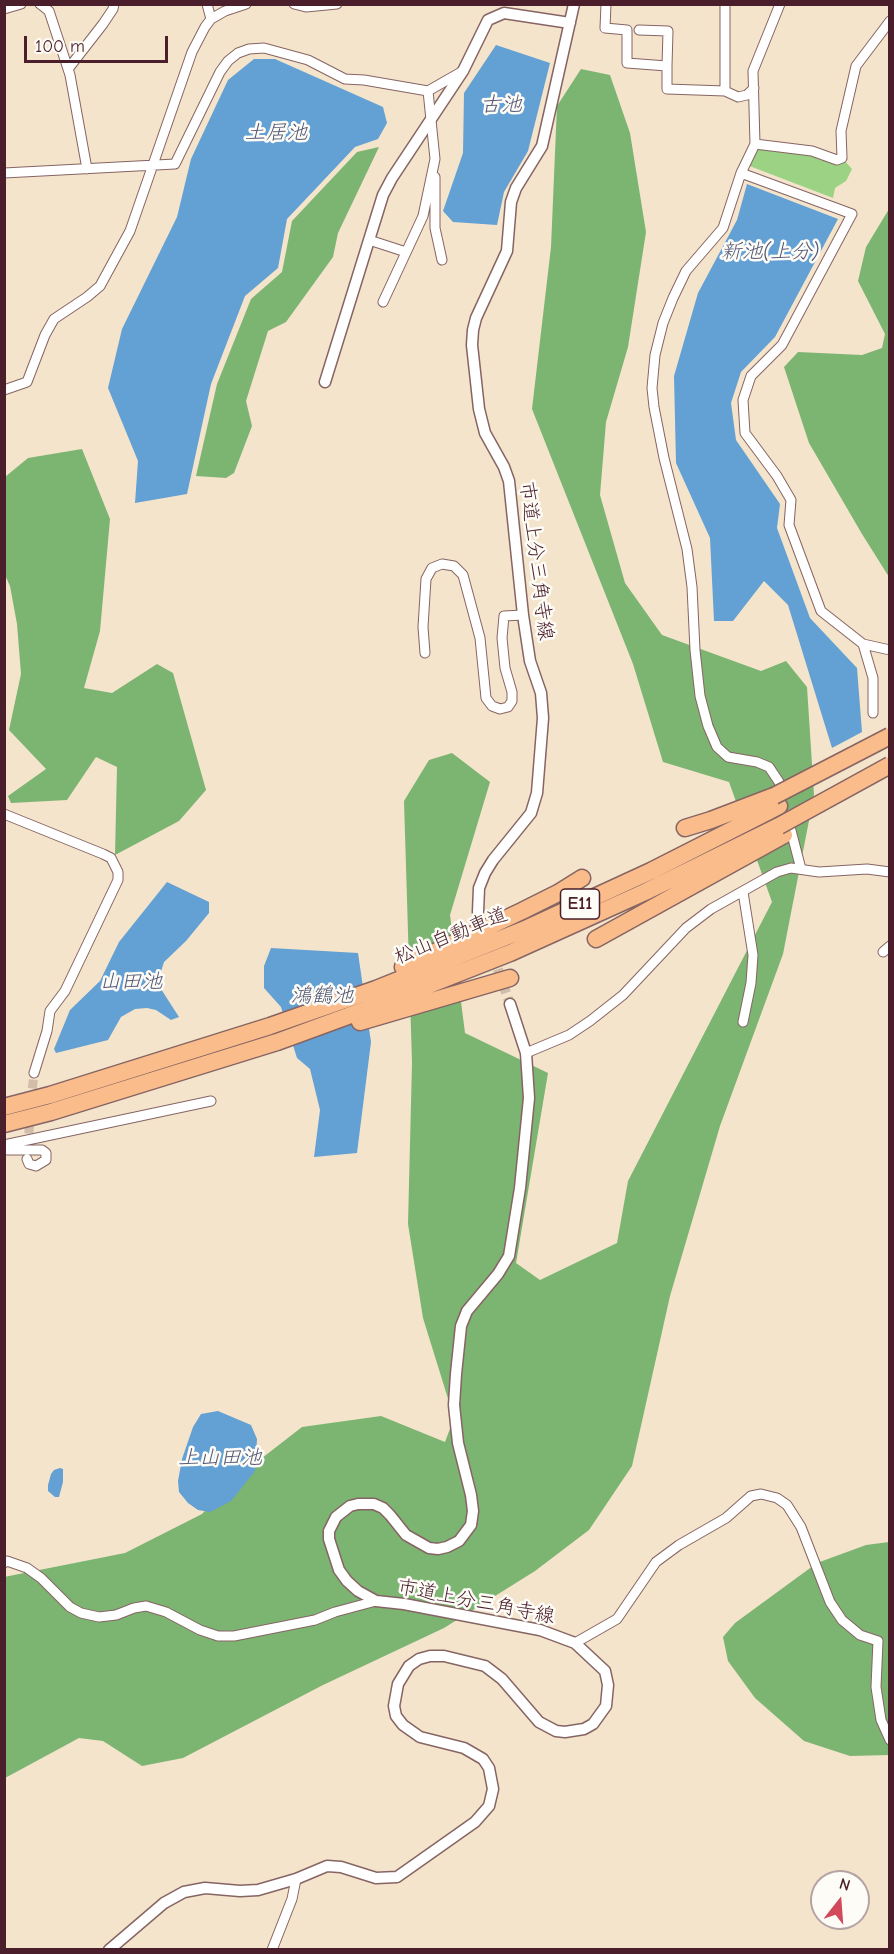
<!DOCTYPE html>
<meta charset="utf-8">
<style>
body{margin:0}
#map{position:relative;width:894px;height:1954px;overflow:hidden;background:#f4e4cb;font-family:"Comic Neue",sans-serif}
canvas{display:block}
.frame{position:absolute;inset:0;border:6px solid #4a1f2b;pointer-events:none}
.north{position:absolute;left:810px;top:1870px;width:60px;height:60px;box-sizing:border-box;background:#fdfcf7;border:2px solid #b5a4a5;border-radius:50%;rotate:17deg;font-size:16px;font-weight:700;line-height:24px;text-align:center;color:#4a1f2b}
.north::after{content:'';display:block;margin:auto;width:21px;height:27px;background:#d1495b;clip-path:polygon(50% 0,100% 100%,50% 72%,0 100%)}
.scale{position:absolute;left:24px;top:36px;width:144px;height:27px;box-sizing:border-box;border:3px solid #4a1f2b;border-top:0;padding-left:8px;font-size:18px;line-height:21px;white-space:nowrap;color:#4a1f2b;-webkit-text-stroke:4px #fdfcf7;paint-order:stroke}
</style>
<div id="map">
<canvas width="894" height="1954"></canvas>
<div class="frame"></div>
<div class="north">N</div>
<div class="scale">100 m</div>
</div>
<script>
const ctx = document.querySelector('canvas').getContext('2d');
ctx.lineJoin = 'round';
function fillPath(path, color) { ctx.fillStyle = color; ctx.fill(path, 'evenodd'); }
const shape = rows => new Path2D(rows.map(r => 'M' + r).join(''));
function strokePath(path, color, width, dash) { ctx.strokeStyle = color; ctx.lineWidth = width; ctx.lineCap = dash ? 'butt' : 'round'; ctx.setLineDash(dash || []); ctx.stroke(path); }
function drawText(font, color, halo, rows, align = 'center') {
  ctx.font = font + ' "Comic Neue","Klee One",sans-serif'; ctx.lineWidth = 5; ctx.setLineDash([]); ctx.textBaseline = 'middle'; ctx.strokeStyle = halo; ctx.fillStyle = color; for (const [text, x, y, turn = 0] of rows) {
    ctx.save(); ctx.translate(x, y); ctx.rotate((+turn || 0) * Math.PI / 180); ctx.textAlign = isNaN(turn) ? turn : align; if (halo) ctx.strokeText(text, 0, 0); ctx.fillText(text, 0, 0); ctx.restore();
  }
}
const green = shape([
 [757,147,844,160,852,169,846,181,835,188,833,198,747,165]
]);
const forest = shape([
 [581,69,610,75,630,133,646,232,628,347,606,422,600,495,625,583,662,635,761,671,786,661,807,687,814,795,783,954,720,1126,670,1296,632,1466,589,1530,535,1571,444,1628,323,1685,183,1758,142,1766,103,1741,79,1738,5,1778,4,1577,125,1553,202,1514,235,1479,302,1427,381,1416,445,1442,454,1418,423,1318,408,1224,412,1063,404,801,429,760,452,753,490,782,450,915,465,1033,548,1073,516,1263,540,1280,617,1243,628,1181,772,902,729,782,663,762,633,664,532,409,551,247,557,106],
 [379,147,338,233,333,257,286,322,268,331,246,401,252,426,234,473,226,478,196,476,217,384,251,299,282,272,292,221,357,152],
 [889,209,889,577,862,534,809,443,784,367,798,352,862,355,882,348,885,334,858,281,866,247],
 [82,449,110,519,100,631,84,688,112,693,157,664,173,673,206,790,179,821,115,855,117,767,96,757,67,800,11,803,8,796,46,769,9,730,21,674,17,624,10,586,5,575,5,477,28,458],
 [889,1542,889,1755,850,1756,804,1741,755,1698,728,1661,723,1637,735,1623,817,1563,866,1545]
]);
const water = shape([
 [496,45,550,63,528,151,504,192,497,225,453,222,443,211,463,153,464,93],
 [254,59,275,59,383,107,387,123,378,139,355,147,287,219,278,268,245,296,211,384,187,494,135,503,138,461,108,388,122,329,177,217,191,159,228,80],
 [747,184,838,219,775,337,741,372,731,403,736,440,780,504,777,528,810,618,857,668,862,732,832,748,788,605,764,581,733,621,714,621,710,538,676,463,674,376,698,293,737,220],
 [167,882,209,902,209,913,186,941,164,962,159,978,161,989,179,1017,171,1020,156,1010,147,1008,135,1009,121,1017,108,1040,56,1053,54,1049,70,1010,100,981,119,942],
 [271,948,358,953,371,1042,357,1153,314,1157,320,1110,310,1069,297,1058,281,1007,264,988,264,966],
 [218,1411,251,1425,257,1439,255,1471,231,1501,210,1512,198,1510,188,1503,179,1492,178,1481,182,1459,193,1427,201,1414],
 [60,1468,63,1469,63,1482,59,1497,55,1497,48,1491,48,1485,51,1474,54,1470]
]);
const minorTunnel = shape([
 [31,1102,34,1073],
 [28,1147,30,1116]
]);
const tertiaryTunnel = shape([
 [493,955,510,1004]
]);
const minor = shape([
 [40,4,49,11,70,75,87,169],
 [207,4,211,19],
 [294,4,306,7,337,4],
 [606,4,605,28,627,30,627,63,667,66,667,89,725,91],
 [725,4,725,91,738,97,747,95,754,88],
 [780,4,753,71,755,144,741,173,723,228,686,271,673,298,663,323,655,355,652,388,654,407,664,458,687,549,692,587,695,650,700,696,708,726,717,747,728,757,757,762,769,767,779,782,782,794],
 [4,9,21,4],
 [639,30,668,31,667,66],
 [68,69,103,24,113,9,114,4],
 [428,91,463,71],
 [755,144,812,151,837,160,842,158,841,131,856,66,890,21],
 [4,173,175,164,220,72,228,61,238,53,249,49,264,48,308,60,345,79,364,80,428,91,435,159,423,216,383,302],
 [741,173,852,214,782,345,751,376,743,400,745,433,777,476,791,500,789,525,821,611,863,644,873,678,873,713],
 [435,177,435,228,442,260],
 [369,240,406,252],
 [4,390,27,382,45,335,54,319,87,297,100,286,130,231,192,52,205,27,211,19,225,11,246,4],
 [863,644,890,650],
 [425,653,423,627,426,579,432,568,442,564,454,566,463,575,480,638,486,698,492,706,500,709,508,707,512,701,512,692,505,668,502,638,504,616,523,615],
 [4,814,103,854,111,858,118,872,118,880,65,991,50,1011,47,1031,34,1073],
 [788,819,801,869],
 [743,892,753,955,751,983,743,1022],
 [883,952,890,946],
 [526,1053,569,1035,590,1021,623,995,686,928,711,909,777,872,791,868,819,872,867,869,890,872],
 [4,1145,211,1101],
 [4,1150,42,1150,46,1153,46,1160,36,1166,29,1164,27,1159],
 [4,1563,7,1561,27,1568,41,1578,70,1607,81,1613,99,1617,116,1615,134,1608,146,1606,166,1612,200,1630,218,1636,234,1636,315,1620,335,1612,376,1601],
 [575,1643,617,1619,656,1562,679,1545,726,1518,751,1496,761,1494,777,1498,787,1505,801,1527,830,1602,842,1620,860,1635,878,1641,876,1687,881,1720,890,1740],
 [272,1950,292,1899,296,1879]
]);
const tertiary = shape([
 [325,382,383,195,392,178,463,71,488,20,504,13,570,23],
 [478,912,479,888,485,873,493,860,531,813,537,793,543,718,541,693,530,661,523,615,509,481,504,467,485,433,479,409,472,345,473,330,476,318,507,251,511,202,516,188,542,146,574,4],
 [109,1950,164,1903,184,1892,205,1888,240,1891,258,1890,296,1879,327,1866,341,1867,376,1878,397,1877,475,1822,489,1806,493,1789,489,1768,483,1759,464,1748,420,1737,403,1725,396,1716,394,1706,398,1684,409,1666,419,1659,430,1656,444,1656,485,1666,502,1679,539,1722,556,1731,565,1732,584,1729,593,1724,606,1706,608,1685,605,1671,575,1643,540,1630,404,1604,376,1601,358,1591,347,1581,339,1570,329,1539,329,1531,336,1517,350,1506,358,1504,374,1504,383,1508,390,1515,406,1535,429,1548,438,1549,447,1547,459,1541,471,1525,473,1511,471,1495,458,1443,454,1405,456,1374,461,1326,467,1311,498,1274,509,1256,520,1188,529,1098,526,1053,510,1004]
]);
const motorway = shape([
 [685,828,711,820,774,796],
 [596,939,784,835],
 [403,967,522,911,558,893,582,878],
 [360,1022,510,978],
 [4,1107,50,1095,270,1026,376,989,523,930,651,871,779,806],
 [4,1124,51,1112,277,1042,378,1005,510,953,645,892,779,826]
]);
const motorwayBridge = shape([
 [774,796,890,736],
 [779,826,890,765]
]);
const shields = [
 [580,904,39]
];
const shieldNames = [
 ["E11",580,904]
];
const streetNames = [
 ["市道上分三角寺線",536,561,83],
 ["松山自動車道",451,936,-22],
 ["市道上分三角寺線",476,1602,11]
];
const waterNames = [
 ["古池",501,105],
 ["土居池",276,133],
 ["新池(上分)",770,252],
 ["山田池",131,982],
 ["鴻鶴池",322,996],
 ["上山田池",220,1458]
];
fillPath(green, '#9bd284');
fillPath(forest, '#7cb472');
fillPath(water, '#63a0d4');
strokePath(minorTunnel, '#d2bdab', 9, [9, 4.5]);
strokePath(tertiaryTunnel, '#d2bdab', 10, [10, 5]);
strokePath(minor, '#866463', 11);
strokePath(tertiary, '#866463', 13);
strokePath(motorway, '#866463', 19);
strokePath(minor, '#fff', 9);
strokePath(tertiary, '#fff', 10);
strokePath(motorway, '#fabc8b', 16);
strokePath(motorwayBridge, '#866463', 19, []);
strokePath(motorwayBridge, '#fabc8b', 16);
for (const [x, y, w] of shields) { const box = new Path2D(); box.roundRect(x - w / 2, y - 15, w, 30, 4.5); ctx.fillStyle = '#fdfcf7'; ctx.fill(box); strokePath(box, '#4a1f2b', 1.5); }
drawText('bold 18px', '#4a1f2b', null, shieldNames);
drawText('20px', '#4a1f2b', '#fdfcf7', streetNames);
drawText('italic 21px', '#555977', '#fdfcf7', waterNames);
</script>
